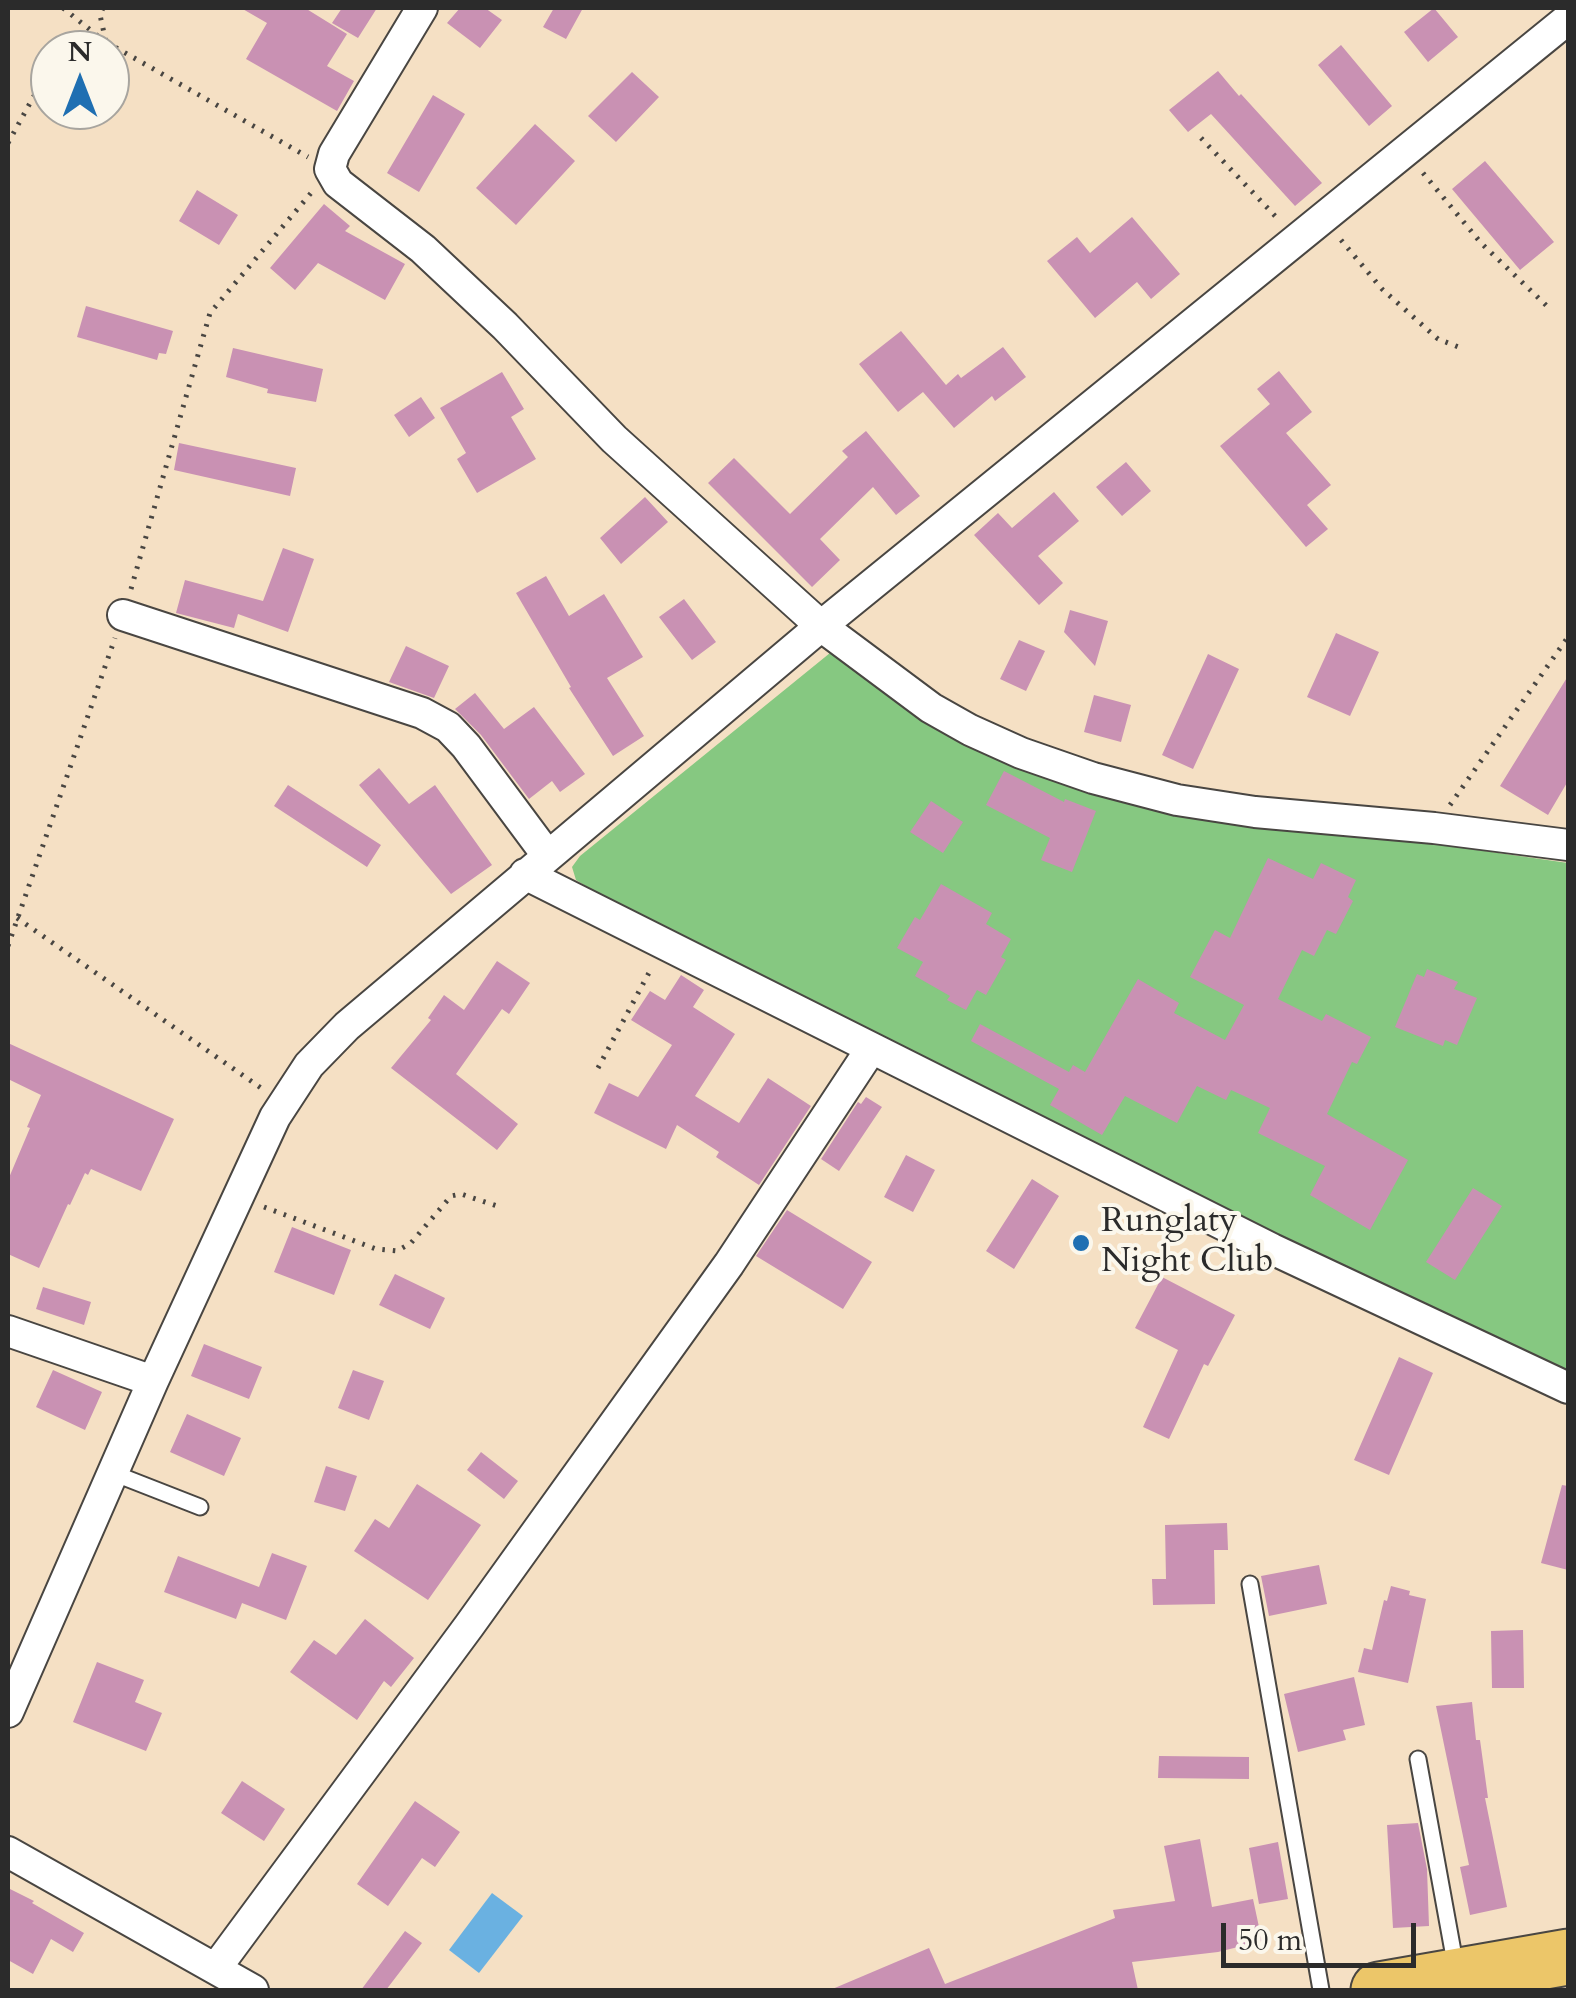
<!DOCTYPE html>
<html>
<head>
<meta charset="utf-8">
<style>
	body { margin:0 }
	#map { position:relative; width:1576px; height:1998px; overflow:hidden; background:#f5e0c4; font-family:Cardo,serif }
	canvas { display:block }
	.frame { position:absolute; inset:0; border:10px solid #2b2b2b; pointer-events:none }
	.north { position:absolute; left:30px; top:30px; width:100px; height:100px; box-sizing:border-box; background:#fbf7ec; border:2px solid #a8a59f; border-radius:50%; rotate:0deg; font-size:28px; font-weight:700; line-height:40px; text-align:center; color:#2b2b2b }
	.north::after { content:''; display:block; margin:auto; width:35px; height:45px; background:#1f6fb2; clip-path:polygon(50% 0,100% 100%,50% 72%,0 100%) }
	.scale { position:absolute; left:1221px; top:1923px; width:195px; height:45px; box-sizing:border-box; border:5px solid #2b2b2b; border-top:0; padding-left:12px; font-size:30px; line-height:35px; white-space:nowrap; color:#2b2b2b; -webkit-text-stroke:8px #fbf7ec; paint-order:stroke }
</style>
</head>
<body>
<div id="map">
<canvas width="1576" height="1998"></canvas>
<div class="frame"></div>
<div class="north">N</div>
<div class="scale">50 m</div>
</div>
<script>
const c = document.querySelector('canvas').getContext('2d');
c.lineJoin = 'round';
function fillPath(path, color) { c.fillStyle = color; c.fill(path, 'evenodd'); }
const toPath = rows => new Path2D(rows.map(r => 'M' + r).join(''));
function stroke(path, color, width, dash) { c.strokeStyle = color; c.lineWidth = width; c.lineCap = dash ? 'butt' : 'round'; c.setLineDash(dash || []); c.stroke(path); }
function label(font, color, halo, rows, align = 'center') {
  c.font = font + ' Cardo,serif'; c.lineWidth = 8; c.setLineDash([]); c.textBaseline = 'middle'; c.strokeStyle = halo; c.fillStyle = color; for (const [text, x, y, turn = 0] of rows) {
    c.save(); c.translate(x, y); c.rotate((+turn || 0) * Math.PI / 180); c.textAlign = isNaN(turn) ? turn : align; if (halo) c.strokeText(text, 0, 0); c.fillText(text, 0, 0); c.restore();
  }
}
const green = toPath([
	[837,652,1117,798,1568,863,1568,1372,1361,1276,673,940,576,880,572,867,580,856,830,653]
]);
const water = toPath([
	[492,1893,523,1916,479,1973,449,1950]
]);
const building = toPath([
	[241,8,305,8,347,34,327,66,354,81,337,111,246,59,267,23],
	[342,8,377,8,358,38,332,23],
	[460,8,485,8,502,20,480,48,447,23],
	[554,8,583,8,566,39,543,27],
	[1434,8,1458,37,1428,62,1404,32],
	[1341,45,1392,106,1369,126,1318,65],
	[1218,71,1239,96,1241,94,1322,183,1295,206,1211,114,1188,132,1169,110],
	[632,72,659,97,616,142,588,116],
	[433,95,465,114,419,192,387,173],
	[535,124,575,161,516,225,476,188],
	[1485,161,1554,242,1520,270,1452,189],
	[197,190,238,215,219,245,179,221],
	[324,204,350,226,345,231,405,264,385,300,318,263,295,290,270,268],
	[1132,217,1180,274,1151,299,1137,282,1095,318,1047,261,1077,237,1090,253],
	[86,306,173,331,166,354,159,353,157,360,77,337],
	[901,331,946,385,958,374,961,378,1003,347,1026,377,995,401,992,396,954,428,923,392,898,412,859,364],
	[233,348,323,369,316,402,267,393,268,389,226,377],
	[1279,371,1312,412,1286,433,1331,485,1307,505,1328,529,1306,547,1220,446,1270,404,1257,389],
	[502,372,524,409,511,417,536,459,477,493,457,459,466,453,440,408],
	[421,397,435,418,409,437,394,415],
	[866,431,920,496,896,515,873,487,820,539,840,560,812,587,708,483,734,458,790,514,848,457,842,451],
	[179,443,296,468,290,496,174,470],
	[1126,462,1151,491,1122,516,1096,487],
	[1054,492,1079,521,1038,556,1063,583,1039,605,974,535,998,513,1012,528],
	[645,497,668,522,621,564,600,538],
	[283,548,314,559,288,632,238,614,234,628,176,613,185,580,263,601],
	[546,576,569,616,604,594,643,657,607,678,644,736,613,756,569,688,571,687,516,593],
	[684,599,716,642,692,660,659,617],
	[1070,610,1108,621,1095,666,1064,632],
	[1336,633,1379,652,1350,716,1307,697],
	[1019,640,1045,651,1026,691,1000,679],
	[406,646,449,666,434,698,389,682],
	[1208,654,1239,669,1193,769,1162,755],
	[1568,676,1568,781,1548,815,1500,786],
	[475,693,504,729,534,707,585,774,560,792,552,781,529,799,481,735,455,709],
	[1094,695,1131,705,1121,742,1084,732],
	[379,768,409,804,435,785,492,865,451,894,359,785],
	[1004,771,1064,802,1065,799,1096,811,1072,872,1041,860,1050,838,986,805],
	[288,785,381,845,367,867,274,806],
	[931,801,963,822,943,853,910,832],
	[1268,858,1313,879,1321,863,1356,880,1348,897,1353,901,1336,934,1327,930,1314,956,1302,950,1278,999,1322,1021,1326,1014,1371,1037,1357,1064,1352,1062,1327,1114,1408,1160,1370,1230,1310,1195,1325,1166,1258,1133,1270,1108,1231,1090,1226,1100,1197,1086,1177,1123,1125,1096,1102,1135,1050,1105,1059,1089,971,1041,980,1024,1069,1072,1073,1065,1085,1072,1138,979,1179,1003,1174,1013,1225,1040,1244,1005,1190,977,1215,930,1230,938],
	[941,884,992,913,986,924,1011,939,1001,957,1006,960,986,995,977,990,966,1010,947,1000,950,996,915,976,923,962,897,948,915,917,920,920],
	[497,961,530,983,509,1014,502,1009,456,1074,518,1124,497,1150,391,1068,431,1020,428,1018,444,995,464,1010],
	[1427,969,1458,982,1454,989,1477,998,1457,1045,1445,1040,1443,1046,1395,1027,1417,974,1424,977],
	[681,975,704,990,693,1007,735,1034,695,1096,739,1123,768,1078,811,1106,759,1185,716,1157,719,1152,677,1125,666,1149,594,1113,609,1083,638,1097,672,1045,631,1020,650,991,665,1000],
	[8,1043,174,1119,141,1191,91,1169,88,1175,85,1173,70,1205,68,1204,39,1268,8,1254,8,1180,30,1128,27,1127,41,1095,8,1079],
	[866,1097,882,1107,839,1171,821,1159,858,1102,861,1104],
	[906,1155,935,1170,913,1212,884,1197],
	[1032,1179,1059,1196,1014,1269,986,1251],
	[1473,1188,1502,1206,1455,1280,1426,1262],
	[787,1210,872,1262,843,1309,756,1256],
	[292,1227,351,1250,334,1295,274,1272],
	[395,1274,445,1298,430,1329,379,1305],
	[1162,1277,1235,1315,1208,1366,1204,1364,1169,1439,1143,1427,1178,1350,1135,1328],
	[43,1287,91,1302,84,1325,36,1309],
	[204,1344,262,1367,249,1399,191,1376],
	[1399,1357,1433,1373,1389,1475,1354,1460],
	[53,1370,102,1392,85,1430,36,1407],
	[353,1370,384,1381,369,1420,338,1408],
	[187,1414,241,1438,224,1476,170,1452],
	[481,1452,518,1481,504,1499,467,1470],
	[326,1466,357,1476,345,1511,314,1502],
	[417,1484,481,1525,428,1600,354,1551,375,1519,389,1528],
	[1562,1485,1568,1486,1568,1570,1541,1563],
	[1227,1523,1228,1550,1214,1550,1215,1604,1153,1605,1152,1579,1166,1579,1165,1525],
	[272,1553,307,1566,286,1620,242,1603,236,1619,164,1592,178,1556,259,1587],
	[1319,1565,1327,1604,1269,1616,1261,1576],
	[1391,1586,1410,1591,1409,1595,1426,1599,1408,1683,1358,1672,1364,1648,1372,1650,1384,1600,1387,1601],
	[365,1619,414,1658,391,1687,384,1681,357,1720,290,1672,314,1640,336,1655],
	[1523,1630,1524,1688,1492,1688,1491,1631],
	[97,1662,144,1680,135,1702,162,1713,146,1751,73,1722],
	[1354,1677,1365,1725,1343,1730,1346,1740,1298,1752,1284,1694],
	[1472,1702,1476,1740,1480,1740,1488,1798,1485,1798,1507,1907,1470,1915,1460,1867,1469,1865,1436,1706],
	[1159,1756,1249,1757,1249,1779,1158,1778],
	[242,1781,285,1809,264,1841,221,1813],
	[415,1801,460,1832,435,1867,422,1858,388,1906,357,1884],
	[1418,1823,1427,1869,1429,1926,1393,1928,1387,1825],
	[1200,1839,1212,1907,1253,1899,1262,1941,1218,1952,1132,1962,1138,1990,830,1990,929,1948,945,1984,1115,1918,1113,1910,1175,1901,1164,1846],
	[1278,1842,1288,1899,1259,1904,1249,1848],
	[8,1888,34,1901,32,1903,84,1933,73,1952,51,1939,33,1974,8,1960],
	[405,1931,422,1943,386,1990,361,1990]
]);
const path = toPath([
	[63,8,104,41],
	[103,8,100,15,106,42],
	[67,50,86,40,106,42,308,157],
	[1201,138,1278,219],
	[8,143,40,85,50,72],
	[1423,173,1481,243,1550,309],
	[1341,240,1382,289,1438,339,1461,348],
	[131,589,210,313,311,193],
	[1450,805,1568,637],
	[17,918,261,1088],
	[8,946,115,638],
	[598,1068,651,969],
	[264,1207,376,1249,397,1251,411,1243,451,1196,461,1194,497,1206]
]);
const lane = toPath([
	[113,1473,200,1507],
	[1250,1584,1321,1990],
	[1418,1759,1456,1968]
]);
const street = toPath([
	[422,8,334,154,330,169,338,183,423,249,505,326,614,439,821,626,931,708,970,730,1021,753,1093,778,1177,800,1255,812,1434,828,1568,845],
	[123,615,422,713,448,727,466,746,547,855],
	[525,874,1272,1249,1568,1388],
	[8,1331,153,1381],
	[8,1712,153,1381,275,1117,309,1065,347,1026,821,626,1568,19],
	[8,1852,253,1990],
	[216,1968,469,1626,729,1264,871,1049]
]);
const highway = toPath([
	[1379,1990,1568,1957]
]);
const markers = [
	[1081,1243,10,"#1f6fb2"]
];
const poiNames = [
	["Runglaty",1101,1223],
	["Night Club",1101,1263]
];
fillPath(green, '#86c881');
fillPath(water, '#6ab1e1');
fillPath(building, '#c991b3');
stroke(lane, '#494642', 19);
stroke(street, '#494642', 34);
stroke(highway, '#494642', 59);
stroke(path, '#494642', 5, [2.5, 8]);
stroke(lane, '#fff', 15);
stroke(street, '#fff', 30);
stroke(highway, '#ecc669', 55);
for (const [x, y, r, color] of markers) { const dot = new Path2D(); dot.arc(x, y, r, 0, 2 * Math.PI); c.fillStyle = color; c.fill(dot); stroke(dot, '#fbf7ec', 4); }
label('35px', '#2b2b2b', '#fbf7ec', poiNames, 'left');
</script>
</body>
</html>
